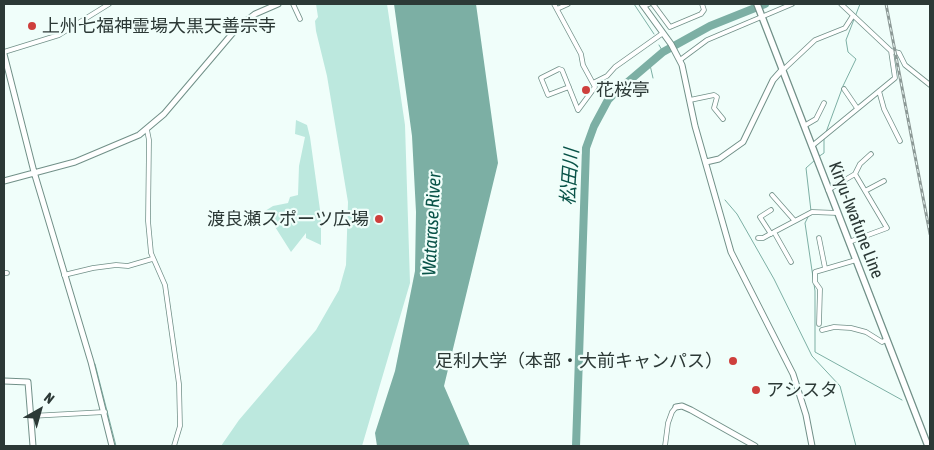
<!DOCTYPE html>
<html>
<head>
<meta charset="utf-8">
<style>
	body { margin:0 }
	#map { position:relative; width:934px; height:450px; overflow:hidden; background:#f0fefa; font-family:"Asap Condensed",sans-serif }
	canvas { display:block }
	.frame { position:absolute; inset:0; border:5px solid #2c3936; pointer-events:none }
	.north { position:absolute; left:15px; top:385px; width:50px; height:50px; -webkit-text-stroke:4px #f0fefa; paint-order:stroke; rotate:38deg; font-size:14px; font-weight:700; line-height:20px; text-align:center; color:#2c3936 }
	.north::after { content:''; display:block; margin:auto; width:18px; height:22px; background:#2c3936; clip-path:polygon(50% 0,100% 100%,50% 72%,0 100%) }
</style>
</head>
<body>
<div id="map">
<canvas width="934" height="450"></canvas>
<div class="frame"></div>
<div class="north">N</div>
</div>
<script>
const c = document.querySelector('canvas').getContext('2d');
c.lineJoin = 'round';
function fillPath(path, color) { c.fillStyle = color; c.fill(path, 'evenodd'); }
const toPath = rows => new Path2D(rows.map(r => 'M' + r).join(''));
function stroke(path, color, width, dash) { c.strokeStyle = color; c.lineWidth = width; c.lineCap = dash ? 'butt' : 'round'; c.setLineDash(dash || []); c.stroke(path); }
function label(font, color, halo, rows, align = 'center') {
  c.font = font + ' "Asap Condensed","Noto Sans JP",sans-serif'; c.lineWidth = 4.5; c.setLineDash([]); c.textBaseline = 'middle'; c.strokeStyle = halo; c.fillStyle = color; for (const [text, x, y, turn = 0] of rows) {
    c.save(); c.translate(x, y); c.rotate((+turn || 0) * Math.PI / 180); c.textAlign = isNaN(turn) ? turn : align; if (halo) c.strokeText(text, 0, 0); c.fillText(text, 0, 0); c.restore();
  }
}
const green = toPath([
	[316,4,387,4,405,125,410,283,362,446,221,446,239,420,316,330,339,290,346,265,348,202,327,76,316,31,315,21,318,17],
	[296,120,307,125,310,137,321,217,321,245,306,238,306,233,291,252,265,211,273,206,288,203,290,197,298,195,299,166,305,137,295,134]
]);
const water = toPath([
	[394,4,476,4,498,163,444,386,470,446,377,446,375,433,395,371,415,271,416,212,412,136]
]);
const stream = toPath([
	[634,4,654,34],
	[659,45,663,52],
	[650,65,653,78],
	[825,135,843,86,856,59,848,52,846,40,860,4],
	[818,157,824,153,824,139],
	[725,200,737,214,774,279,812,356,840,386,856,446],
	[811,211,806,168,815,160],
	[808,217,805,223,815,291,815,352,902,400],
	[95,364,116,446]
]);
const river = toPath([
	[576,446,586,148,594,126,608,100,616,92,663,52,710,26,765,4]
]);
const street = toPath([
	[293,4,300,19],
	[554,4,581,54,583,65,595,87,578,110,562,70,559,69,541,78,548,95,569,87],
	[653,4,670,27,701,14,704,10,702,4],
	[841,4,891,51,899,53,905,65,930,85],
	[644,6,649,4],
	[557,9,568,4],
	[4,52,59,35,109,4],
	[680,60,707,40,792,4],
	[783,70,815,40,845,28,852,17],
	[593,83,607,76,615,67,663,33],
	[844,89,857,108],
	[879,91,884,109,900,141],
	[690,100,714,95,717,97,714,108,723,119],
	[804,126,816,119,824,103],
	[147,130,149,140,148,221,151,253,165,285,179,384,180,426,174,446],
	[812,146,895,78,891,51],
	[855,174,860,164,871,154],
	[828,190,855,174,887,228,849,242],
	[865,191,884,181],
	[772,195,794,220],
	[771,210,760,217,771,234],
	[758,238,763,238,772,233],
	[819,238,825,268],
	[791,262,774,232,812,212,838,213],
	[4,273,7,273],
	[64,275,93,268,116,265,128,266,152,259],
	[819,324,820,289,815,282,815,272,856,260],
	[822,330,834,327,851,328,866,332,882,342,886,340],
	[31,416,105,412],
	[665,446,668,423,672,412,676,407]
]);
const secondary = toPath([
	[642,4,671,44,682,65,695,126,731,252,793,374,806,415,812,446],
	[4,54,34,172,91,362,112,446],
	[706,162,719,159,743,142,773,80,781,71],
	[4,181,75,162,139,135,164,114,237,28,255,14,278,4],
	[4,381,28,382,33,446],
	[676,407,682,406,691,410,755,446]
]);
const primary = toPath([
	[757,4,928,446]
]);
const rail = toPath([
	[886,4,930,234]
]);
const markers = [
	[32,26,5,"#ce3f3c"],
	[586,90,5,"#ce3f3c"],
	[379,219,5,"#ce3f3c"],
	[733,361,5,"#ce3f3c"],
	[756,390,5,"#ce3f3c"]
];
const poiNames = [
	["上州七福神霊場大黒天善宗寺",42,26],
	["花桜亭",596,90],
	["渡良瀬スポーツ広場",369,219,"right"],
	["足利大学（本部・大前キャンパス）",723,361,"right"],
	["アシスタ",766,390]
];
const streetNames = [
	["Kiryu-Iwafune Line",856,220,69]
];
const waterNames = [
	["松田川",570,177,-86],
	["Watarase River",432,224,-87]
];
fillPath(green, '#bce8de');
fillPath(water, '#7cafa4');
stroke(stream, '#7cafa4', 1);
stroke(river, '#7cafa4', 8);
stroke(street, '#719088', 5.5);
stroke(secondary, '#719088', 7);
stroke(primary, '#719088', 8);
stroke(street, '#fff', 4);
stroke(secondary, '#fff', 5);
stroke(primary, '#fff', 5.5);
stroke(rail, '#8c9996', 3);
stroke(rail, '#f0fefa', 1, [4]);
for (const [x, y, r, color] of markers) { const dot = new Path2D(); dot.arc(x, y, r, 0, 2 * Math.PI); c.fillStyle = color; c.fill(dot); stroke(dot, '#f0fefa', 2); }
label('18px', '#2c3936', '#f0fefa', poiNames, 'left');
label('18px', '#2c3936', '#f0fefa', streetNames);
label('italic 19px', '#095348', '#f0fefa', waterNames);
</script>
</body>
</html>
